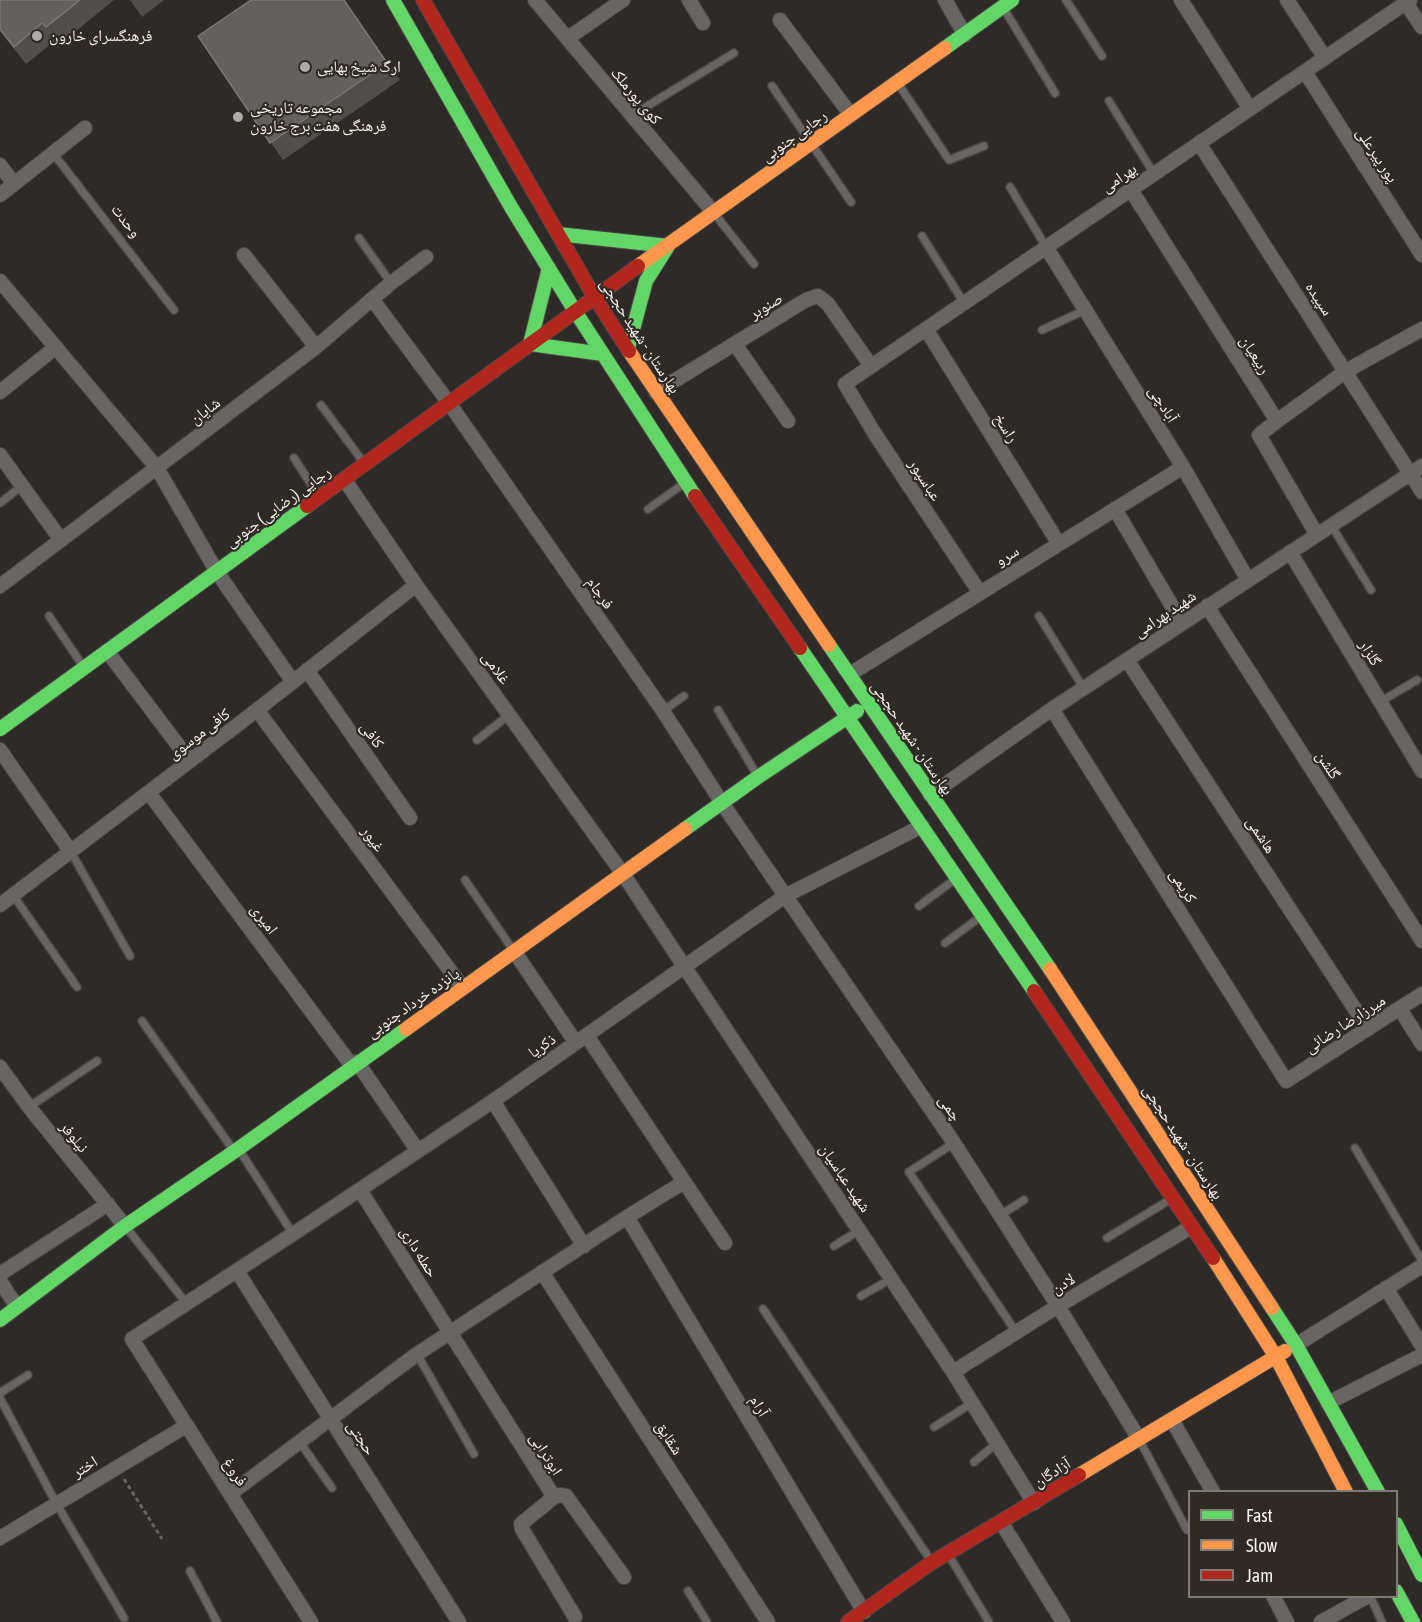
<!DOCTYPE html>
<html>
<head>
<meta charset="utf-8">
<style>
	body { margin:0 }
	#map { position:relative; width:1422px; height:1622px; overflow:hidden; background:#2d2a28; font-family:"Asap Condensed",sans-serif }
	canvas { display:block }
	.legend { position:absolute; left:1188px; top:1490px; width:210px; height:108px; box-sizing:border-box; background:#302a25; border:2px solid #7f7a75; margin:0; padding:8px 10px; list-style:none; font-size:18px; color:#f5f1ee }
	.legend li { display:flex; align-items:center; gap:12px; height:30px }
	.legend b { width:30px; border:2px solid #7f7a75 }
</style>
</head>
<body>
<div id="map">
<canvas width="1422" height="1622"></canvas>
<ul class="legend">
<li><b style="height:8px;background:#63d668"></b>Fast</li>
<li><b style="height:8px;background:#ff974d"></b>Slow</li>
<li><b style="height:8px;background:#b3261e"></b>Jam</li>
</ul>
</div>
<script>
const c = document.querySelector('canvas').getContext('2d');
c.lineJoin = 'round';
const toPath = rows => new Path2D(rows.map(r => 'M' + r).join(''));
function stroke(path, color, width, dash) { c.strokeStyle = color; c.lineWidth = width; c.lineCap = dash ? 'butt' : 'round'; c.setLineDash(dash || []); c.stroke(path); }
function fillPath(path, color) { c.fillStyle = color; c.fill(path, 'evenodd'); }
function label(font, color, halo, rows, align = 'center') {
  c.font = font + ' "Asap Condensed","Noto Naskh Arabic",sans-serif'; c.lineWidth = 4.5; c.setLineDash([]); c.textBaseline = 'middle'; c.strokeStyle = halo; c.fillStyle = color; for (const [text, x, y, turn = 0] of rows) {
    c.save(); c.translate(x, y); c.rotate((+turn || 0) * Math.PI / 180); c.textAlign = isNaN(turn) ? turn : align; if (halo) c.strokeText(text, 0, 0); c.fillText(text, 0, 0); c.restore();
  }
}
const path = toPath([
	[124,1479,162,1539]
]);
const lane = toPath([
	[1066,0,1102,56],
	[1004,9,1055,93],
	[897,82,949,160,984,146],
	[772,86,851,202],
	[1109,101,1154,174],
	[631,116,734,53],
	[53,153,174,310],
	[1010,187,1046,247],
	[714,213,754,264],
	[922,236,964,303],
	[359,238,391,283],
	[1042,330,1085,310],
	[321,405,364,463],
	[294,458,318,495],
	[0,503,22,486],
	[648,509,686,482],
	[1331,525,1371,590],
	[49,616,83,666],
	[1039,616,1084,689],
	[1380,702,1417,680],
	[718,710,757,775],
	[663,711,684,696],
	[477,740,509,715],
	[71,852,130,956],
	[465,880,513,950],
	[13,895,77,987],
	[919,906,958,877],
	[945,943,983,915],
	[142,1021,234,1151],
	[29,1107,97,1061],
	[954,1143,909,1172,1016,1332],
	[1355,1148,1422,1261],
	[240,1151,293,1234],
	[999,1216,1024,1200],
	[125,1226,187,1304],
	[1107,1238,1171,1199],
	[834,1246,860,1230],
	[861,1296,891,1279],
	[763,1309,931,1561],
	[417,1354,474,1454],
	[0,1393,28,1375],
	[0,1398,56,1503,124,1618],
	[934,1427,972,1403],
	[299,1441,332,1488],
	[1140,1441,1187,1530],
	[974,1462,997,1443],
	[948,1554,989,1622],
	[190,1571,217,1622],
	[688,1591,707,1622],
	[1370,1596,1382,1622]
]);
const street = toPath([
	[535,0,714,213],
	[689,0,703,23],
	[945,0,965,35],
	[1181,0,1250,109],
	[1287,0,1325,58],
	[1406,3,1422,27],
	[780,20,851,115],
	[568,38,623,0],
	[1305,72,1422,255],
	[1199,143,1422,492],
	[0,165,14,184],
	[1131,190,1277,421,1259,435,1317,535],
	[0,195,85,128],
	[1046,247,1183,467,1248,580],
	[244,255,316,347],
	[0,281,157,468,217,572,293,682],
	[372,299,449,403,663,711,722,803,954,1143,1058,1306,1139,1439],
	[926,329,1059,544],
	[735,344,788,421],
	[0,392,56,347],
	[656,392,806,300,818,296,828,304,871,366],
	[1277,421,1346,371,1422,329],
	[0,455,61,540],
	[344,479,416,585,623,874,953,1372,1034,1503],
	[1115,509,1182,623],
	[1290,552,1422,771],
	[0,586,316,347,391,283,426,257],
	[980,593,875,434,845,384,1410,0],
	[1207,606,1422,941],
	[107,651,190,761],
	[1127,660,1368,1029],
	[307,670,410,818],
	[850,674,1183,467],
	[1052,709,1286,1081,1422,994],
	[257,710,463,988],
	[0,750,71,852],
	[149,793,352,1066],
	[930,795,1052,709,1422,466],
	[0,905,257,710,416,585],
	[514,951,576,1043],
	[1400,1009,1422,1044],
	[587,1036,725,1243],
	[357,1062,418,1151],
	[0,1067,29,1107,125,1226],
	[493,1101,584,1246],
	[360,1190,554,1497,521,1524,522,1529,575,1617],
	[627,1217,864,1612],
	[237,1271,459,1622],
	[542,1272,768,1622],
	[0,1274,108,1204],
	[0,1281,17,1307],
	[1386,1288,1422,1346],
	[1296,1345,1422,1266],
	[953,1372,1058,1306,1191,1227],
	[1328,1403,1422,1355],
	[1172,1420,1213,1492],
	[230,1494,417,1354,627,1217,684,1182],
	[554,1497,560,1495,566,1496,624,1577],
	[1001,1522,1063,1622],
	[0,1538,186,1426],
	[1273,1596,1287,1622],
	[311,1622,132,1339,293,1234,493,1101,785,896,922,826],
	[1321,1622,1368,1596]
]);
const fast = toPath([
	[393,0,511,207,575,311,695,496],
	[945,48,1012,0],
	[558,234,668,246,646,281,628,348],
	[549,268,530,344,603,354],
	[829,645,1050,969],
	[800,648,1034,991],
	[0,729,307,506],
	[685,829,758,777,857,711],
	[1272,1308,1296,1345,1378,1492],
	[0,1320,125,1226,238,1149,406,1029],
	[1396,1524,1422,1575],
	[1396,1591,1413,1622]
]);
const slow = toPath([
	[638,266,945,48],
	[629,351,829,645],
	[1050,969,1272,1308],
	[406,1029,685,829],
	[1213,1258,1276,1357,1346,1492],
	[1079,1475,1285,1351]
]);
const jam = toPath([
	[423,0,595,298,629,351],
	[695,496,800,648],
	[307,506,638,266],
	[1034,991,1213,1258],
	[848,1622,931,1563,1079,1475]
]);
const wall = toPath([
	[0,0,114,0,59,45,55,41,26,64,0,31],
	[130,0,164,0,142,17],
	[344,0,400,80,283,160,198,36]
]);
const building = toPath([
	[0,0,80,0,46,27,42,23,14,47,0,29,0,0],
	[251,0,344,0,387,63,270,143,198,36,251,0]
]);
const markers = [
	[37,36,6,"#afaba9"],
	[305,67,6,"#afaba9"],
	[238,117,6,"#afaba9"]
];
const poiNames = [
	["فرهنگسرای خارون",49,36],
	["ارگ شیخ بهایی",317,67],
	["مجموعه تاریخی",250,108],
	["فرهنگی هفت برج خارون",250,126]
];
const streetNames = [
	["کوی پورملک",636,96,50],
	["رجایی جنوبی",794,136,-36],
	["پور پیرعلی",1377,155,57],
	["بهرامی",1119,178,-34],
	["وحدت",126,221,52],
	["سپیده",1319,299,57],
	["صنوبر",766,306,-31],
	["بهارستان - شهید حججی",640,336,57],
	["ربیعیان",1255,355,58],
	["آبادچی",1163,404,58],
	["شایان",205,411,-37],
	["راسخ",1006,428,58],
	["عباسپور",925,480,57],
	["رجایی (رضایی) جنوبی",278,507,-36],
	["سرو",1007,556,-32],
	["فرجام",600,593,55],
	["شهید بهرامی",1165,614,-34],
	["گلزار",1370,653,59],
	["غلامی",496,668,54],
	["کافی موسوی",199,734,-37],
	["کافی",372,735,55],
	["بهارستان - شهید حججی",912,738,56],
	["گلشن",1328,765,57],
	["هاشمی",1261,835,57],
	["غیور",373,839,54],
	["کریمی",1183,886,58],
	["امیری",264,919,53],
	["پانزده خرداد جنوبی",413,1003,-35],
	["میرزارضا رضائی",1345,1024,-33],
	["ذکریا",542,1046,-35],
	["چمی",950,1108,56],
	["نیلوفر",74,1137,51],
	["بهارستان - شهید حججی",1183,1142,57],
	["شهید عباسیان",845,1178,56],
	["حمله داری",419,1252,58],
	["لادن",1063,1284,-31],
	["آرام",759,1406,59],
	["حجتی",361,1438,57],
	["شقایق",669,1438,57],
	["ابوترابی",546,1454,58],
	["اختر",85,1467,-31],
	["فروغ",235,1472,57],
	["آزادگان",1052,1473,-32]
];
stroke(lane, '#4b4745', 10);
stroke(street, '#4b4745', 16);
stroke(fast, '#4b4745', 16);
stroke(slow, '#4b4745', 16);
stroke(jam, '#4b4745', 16);
stroke(path, '#666462', 3, [4.5, 3]);
stroke(lane, '#686664', 7);
stroke(street, '#686664', 14);
stroke(fast, '#63d668', 14);
stroke(slow, '#ff974d', 14);
stroke(jam, '#b3261e', 14);
fillPath(wall, '#514e4c');
fillPath(building, '#63605e');
stroke(building, '#7a7674', 1.5);
for (const [x, y, r, color] of markers) { const dot = new Path2D(); dot.arc(x, y, r, 0, 2 * Math.PI); c.fillStyle = color; c.fill(dot); stroke(dot, '#302a25', 2); }
label('16px', '#f5f1ee', '#302a25', poiNames, 'left');
label('16px', '#f5f1ee', '#302a25', streetNames);
</script>
</body>
</html>
